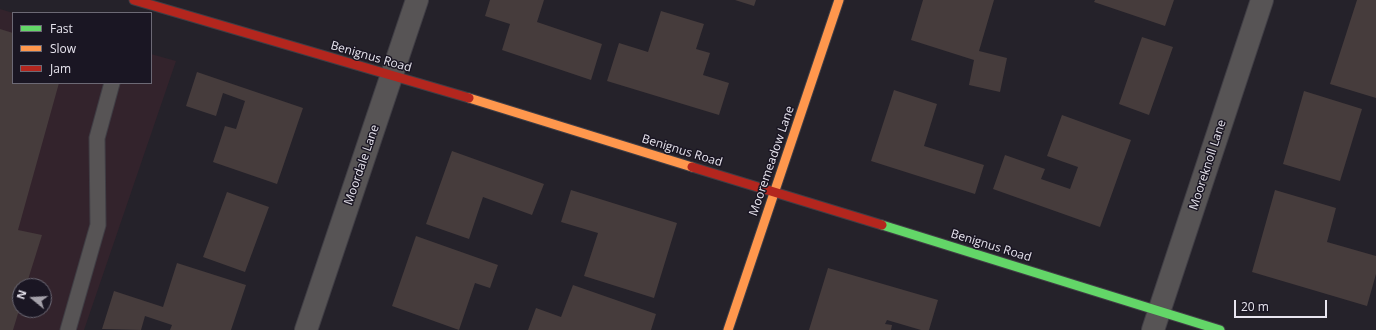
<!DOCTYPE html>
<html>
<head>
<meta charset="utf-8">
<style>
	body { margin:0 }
	#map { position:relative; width:1376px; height:330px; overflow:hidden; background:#25222a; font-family:"Open Sans",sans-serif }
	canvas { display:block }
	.legend { position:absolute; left:12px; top:12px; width:140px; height:72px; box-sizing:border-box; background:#1a1623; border:1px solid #6c6975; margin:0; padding:5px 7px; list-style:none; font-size:12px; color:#e8e5ef }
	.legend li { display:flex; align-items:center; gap:8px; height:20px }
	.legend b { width:20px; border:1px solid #6c6975 }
	.north { position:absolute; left:12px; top:278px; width:40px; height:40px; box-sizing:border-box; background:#1a1623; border:1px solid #6c6975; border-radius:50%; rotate:288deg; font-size:11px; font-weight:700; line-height:16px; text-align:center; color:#e8e5ef }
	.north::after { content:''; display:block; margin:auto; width:14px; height:18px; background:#a4a1aa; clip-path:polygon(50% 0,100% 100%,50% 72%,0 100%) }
	.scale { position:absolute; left:1234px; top:300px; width:93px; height:18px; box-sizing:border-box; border:2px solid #e8e5ef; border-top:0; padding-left:5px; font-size:12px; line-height:14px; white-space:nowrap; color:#e8e5ef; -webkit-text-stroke:3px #1a1623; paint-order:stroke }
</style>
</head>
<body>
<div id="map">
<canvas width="1376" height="330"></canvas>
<ul class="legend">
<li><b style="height:5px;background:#63d668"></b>Fast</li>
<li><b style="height:5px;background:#ff974d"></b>Slow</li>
<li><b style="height:5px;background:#b3261e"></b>Jam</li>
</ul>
<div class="north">N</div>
<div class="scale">20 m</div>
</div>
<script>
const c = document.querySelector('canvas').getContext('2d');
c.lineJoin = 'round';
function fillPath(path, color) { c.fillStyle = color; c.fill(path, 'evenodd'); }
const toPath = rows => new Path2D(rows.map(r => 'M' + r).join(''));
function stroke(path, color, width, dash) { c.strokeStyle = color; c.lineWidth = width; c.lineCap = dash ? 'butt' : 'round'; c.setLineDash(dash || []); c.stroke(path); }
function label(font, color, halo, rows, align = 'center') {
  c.font = font + ' "Open Sans",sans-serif'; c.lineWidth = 3; c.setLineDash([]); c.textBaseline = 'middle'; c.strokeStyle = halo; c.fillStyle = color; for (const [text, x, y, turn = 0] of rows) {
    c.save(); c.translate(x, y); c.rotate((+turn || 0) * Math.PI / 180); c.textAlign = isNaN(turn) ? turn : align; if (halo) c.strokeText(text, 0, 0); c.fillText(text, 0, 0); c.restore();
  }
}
const commercial = toPath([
	[0,9,13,13,13,83,151,83,151,54,176,61,84,330,0,330],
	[20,286,44,286,44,310,20,310]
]);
const building = toPath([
	[490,0,544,0,537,22,602,44,591,80,502,50,510,24,485,16],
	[735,0,756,0,754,6],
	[923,0,994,0,979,51,1007,58,1000,92,969,85,974,60,911,40],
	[1095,0,1174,0,1165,26,1094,2],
	[1357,0,1376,0,1376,98,1330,84],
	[661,11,704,24,696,49,710,53,703,75,729,83,719,115,607,81,619,43,648,52],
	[0,29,13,33,13,83,59,83,18,230,42,235,26,286,20,286,20,307,13,330,0,330],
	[1142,37,1173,47,1149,115,1119,104],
	[197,72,303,108,277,184,213,162,225,126,236,129,245,101,223,93,216,116,186,106],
	[894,90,937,104,924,146,984,165,975,194,871,161],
	[1304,91,1362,109,1340,181,1283,164],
	[1062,115,1131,140,1100,227,993,189,1005,155,1045,169,1041,179,1070,189,1078,167,1047,156],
	[452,151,544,184,532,215,483,197,469,239,426,224],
	[571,190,677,223,654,298,584,276,598,233,561,222],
	[1275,190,1336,208,1327,242,1376,256,1376,274,1367,306,1252,272],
	[227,192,269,207,245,272,203,257],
	[416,236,498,265,490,288,475,283,459,330,392,306],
	[177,263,246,285,231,330,170,330,172,325,145,316,141,330,102,329,114,291,163,307],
	[828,268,938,300,929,330,921,330,887,320,885,324,892,325,891,330,809,330],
	[573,285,656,314,651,330,528,330,536,308,561,317]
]);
const lane = toPath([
	[68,330,98,225,97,138,112,83]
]);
const street = toPath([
	[306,330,417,0],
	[1153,330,1262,0]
]);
const fast = toPath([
	[882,225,1220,330]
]);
const slow = toPath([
	[469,98,692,167],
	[728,330,839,0]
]);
const jam = toPath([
	[134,0,469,98],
	[692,167,882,225]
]);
const streetNames = [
	["Benignus Road",371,57,16],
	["Benignus Road",682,151,17],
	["Mooremeadow Lane",772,161,-71],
	["Moordale Lane",362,165,-71],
	["Mooreknoll Lane",1208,165,-72],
	["Benignus Road",991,246,17]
];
fillPath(commercial, '#33232c');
fillPath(building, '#463c3c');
stroke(lane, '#403e45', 17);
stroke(street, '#403e45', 24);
stroke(fast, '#403e45', 11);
stroke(slow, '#403e45', 11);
stroke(jam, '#403e45', 11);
stroke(lane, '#575455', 15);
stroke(street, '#575455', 22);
stroke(fast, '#63d668', 9);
stroke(slow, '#ff974d', 9);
stroke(jam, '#b3261e', 9);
label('12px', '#e8e5ef', '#1a1623', streetNames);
</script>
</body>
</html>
